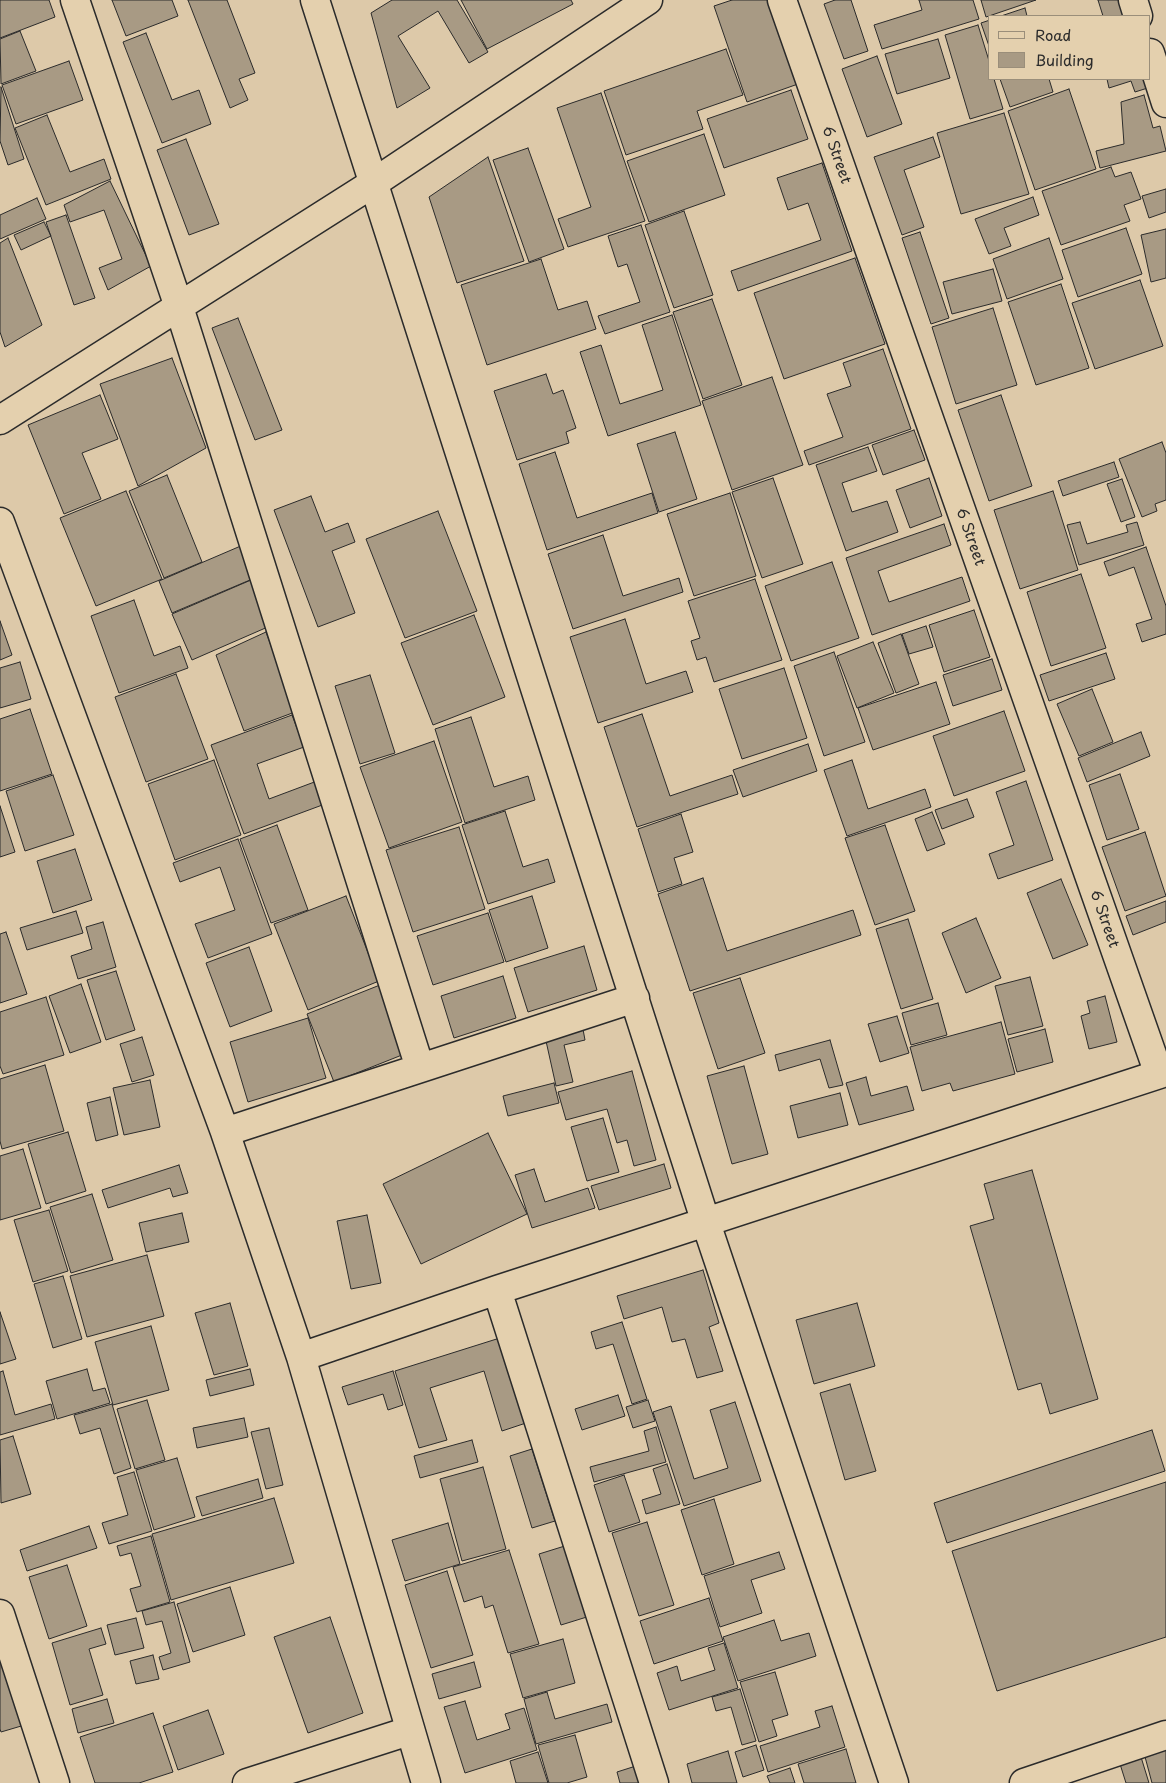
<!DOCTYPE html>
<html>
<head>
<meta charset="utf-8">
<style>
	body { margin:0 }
	#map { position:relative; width:1166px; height:1783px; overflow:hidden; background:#ddc9a9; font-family:"Playpen Sans",sans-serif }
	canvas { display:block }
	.legend { position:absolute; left:988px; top:15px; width:162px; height:65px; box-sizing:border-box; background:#e4d0ae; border:1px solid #9a8e7a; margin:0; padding:6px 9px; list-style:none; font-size:15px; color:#2b2b2b }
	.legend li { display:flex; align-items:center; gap:10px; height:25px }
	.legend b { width:25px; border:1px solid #9a8e7a }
</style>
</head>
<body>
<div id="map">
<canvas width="1166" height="1783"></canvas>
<ul class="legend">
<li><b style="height:6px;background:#e4d0ae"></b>Road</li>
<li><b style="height:14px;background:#a89a84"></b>Building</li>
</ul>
</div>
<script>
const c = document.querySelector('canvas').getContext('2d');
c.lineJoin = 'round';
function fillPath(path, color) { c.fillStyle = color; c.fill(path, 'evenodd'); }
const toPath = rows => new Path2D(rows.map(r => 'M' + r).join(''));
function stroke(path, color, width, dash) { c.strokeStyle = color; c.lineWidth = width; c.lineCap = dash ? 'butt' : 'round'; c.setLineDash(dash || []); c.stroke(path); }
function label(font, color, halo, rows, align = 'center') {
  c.font = font + ' "Playpen Sans",sans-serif'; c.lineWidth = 4.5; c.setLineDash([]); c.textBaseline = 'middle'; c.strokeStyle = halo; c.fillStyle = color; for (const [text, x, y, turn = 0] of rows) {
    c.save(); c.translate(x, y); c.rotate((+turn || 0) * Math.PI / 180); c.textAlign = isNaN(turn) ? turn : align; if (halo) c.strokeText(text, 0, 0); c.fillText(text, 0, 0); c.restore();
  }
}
const building = toPath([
	[0,0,49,0,55,17,0,38,0,0],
	[112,0,172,0,178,16,126,36,112,0],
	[188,0,227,0,255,73,239,79,248,100,230,108,188,0],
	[392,0,457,0,488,52,469,63,438,11,398,36,430,88,397,108,371,13,392,0],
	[461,0,571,0,573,4,487,49,461,0],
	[732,0,769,0,798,84,747,102,714,6,732,0],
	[835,0,851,0,868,51,844,59,824,4,835,0],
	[919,0,973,0,979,19,882,49,874,25,922,10,919,0],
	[981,0,1036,0,986,17,981,0],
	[1098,0,1120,0,1125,16,1103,16,1098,0],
	[1025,8,1027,16,1001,16,1025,8],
	[990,20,990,49,981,23,990,20],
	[978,25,990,64,990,79,994,79,1003,109,970,119,945,35,978,25],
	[20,31,36,71,1,84,0,39,20,31],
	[146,33,172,100,199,90,211,124,162,143,123,42,146,33],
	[938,39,950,78,897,94,885,54,938,39],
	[726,49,743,95,697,111,703,129,626,155,604,91,726,49],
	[877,56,902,124,867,137,842,69,877,56],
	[69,61,83,100,16,124,2,85,69,61],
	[1000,79,1049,79,1053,92,1010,107,1000,79],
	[1107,79,1150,79,1154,86,1135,92,1131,81,1109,88,1107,79],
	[1,87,24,159,8,165,0,141,1,87],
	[1069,89,1096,169,1035,190,1008,111,1069,89],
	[791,90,808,139,724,168,707,119,791,90],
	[601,93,645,221,568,247,558,219,591,207,557,108,601,93],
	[1144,95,1153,128,1160,126,1166,151,1100,168,1096,151,1124,144,1121,102,1144,95],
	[1004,113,1029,194,961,214,937,133,1004,113],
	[47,115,70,172,104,159,111,179,46,205,15,128,47,115],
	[704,134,725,195,649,222,627,161,704,134],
	[933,137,940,157,904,170,924,227,902,235,874,157,933,137],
	[186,139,219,224,189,235,157,150,186,139],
	[528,148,564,249,529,262,493,160,528,148],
	[488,157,524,261,457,283,429,197,488,157],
	[822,163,852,251,738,291,731,271,821,240,808,203,788,210,777,178,822,163],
	[1111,167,1115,177,1131,172,1141,199,1124,205,1130,221,1061,245,1042,191,1111,167],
	[110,181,151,266,108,290,99,268,122,259,104,210,70,222,64,205,110,181],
	[1166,189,1166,212,1149,218,1142,196,1166,189],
	[1033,197,1039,215,1004,228,1011,246,989,254,975,219,1033,197],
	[37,198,46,219,0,239,0,215,37,198],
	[684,211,713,295,674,308,645,225,684,211],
	[66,215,95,298,74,305,46,222,66,215],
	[44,222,51,236,21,250,14,235,44,222],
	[641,225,670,312,605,334,598,316,640,302,627,264,618,267,608,236,641,225],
	[1126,228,1142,274,1078,297,1062,250,1126,228],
	[1166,229,1166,278,1151,282,1141,235,1166,229],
	[920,232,949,318,931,324,902,238,920,232],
	[8,238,42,325,5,347,0,332,0,243,8,238],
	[1049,238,1063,279,1007,299,993,259,1049,238],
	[855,258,885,344,784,379,754,293,855,258],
	[541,259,558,310,587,301,596,329,487,365,461,285,541,259],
	[993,269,1002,301,952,314,943,282,993,269],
	[1140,280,1163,346,1095,369,1072,303,1140,280],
	[1061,284,1089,368,1036,385,1008,302,1061,284],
	[712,299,742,385,703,399,673,312,712,299],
	[993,308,1017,385,956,404,932,327,993,308],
	[672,315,701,405,608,436,580,352,601,345,620,404,663,390,642,325,672,315],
	[238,318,282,430,255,440,212,328,238,318],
	[883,349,911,429,809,465,804,451,843,437,827,394,851,386,843,363,883,349],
	[172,358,206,448,138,486,100,384,172,358],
	[546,374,553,394,563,390,576,428,566,432,569,443,517,460,494,391,546,374],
	[772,377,803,465,732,490,702,401,772,377],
	[100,395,118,439,82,453,101,499,64,514,28,425,100,395],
	[1001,395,1032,486,989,501,958,410,1001,395],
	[914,430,925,460,883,475,872,445,914,430],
	[675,432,697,499,659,512,637,444,675,432],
	[1162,442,1166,453,1166,500,1155,504,1157,511,1142,517,1119,459,1162,442],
	[868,447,877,471,842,483,852,512,887,501,898,532,846,551,816,465,868,447],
	[555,452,577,518,652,493,658,513,547,550,519,464,555,452],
	[1114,462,1119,477,1063,496,1058,481,1114,462],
	[167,475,202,562,164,578,129,491,167,475],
	[773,478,803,564,762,578,732,492,773,478],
	[929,478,942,516,910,528,896,490,929,478],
	[1122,479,1135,517,1121,522,1107,484,1122,479],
	[126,491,162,579,96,606,60,518,126,491],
	[1053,491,1078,570,1020,589,994,510,1053,491],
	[730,493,756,576,694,596,667,514,730,493],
	[311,496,325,532,348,523,355,542,332,551,355,613,318,627,274,510,311,496],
	[438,511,477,611,405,638,366,539,438,511],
	[1080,522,1087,544,1128,532,1126,525,1137,522,1144,545,1079,565,1067,525,1080,522],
	[944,524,951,545,878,571,889,602,962,577,970,601,872,635,846,558,944,524],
	[603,535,623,596,679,578,683,592,573,629,548,554,603,535],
	[243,545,257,577,172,613,159,581,243,545],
	[1146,547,1166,606,1166,634,1142,642,1136,624,1152,619,1134,567,1109,576,1104,562,1146,547],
	[832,562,859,638,791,661,765,586,832,562],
	[1081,574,1106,648,1051,666,1027,592,1081,574],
	[755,579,782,660,714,682,706,657,697,660,691,641,700,638,688,601,755,579],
	[251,580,270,626,192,660,172,614,251,580],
	[134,600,154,656,180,646,188,668,119,693,91,616,134,600],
	[974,610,990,657,944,672,929,625,974,610],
	[474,615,505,697,433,725,401,643,474,615],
	[625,619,646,684,686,671,693,692,598,723,570,637,625,619],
	[0,621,12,655,0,660,0,621],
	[926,626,933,647,909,654,902,634,926,626],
	[266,632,295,712,244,731,216,655,266,632],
	[901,634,919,684,896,693,878,643,901,634],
	[873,642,894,693,857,708,837,656,873,642],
	[834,652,865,742,824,756,794,666,834,652],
	[1106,653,1115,679,1049,701,1040,675,1106,653],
	[992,659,1002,690,953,706,943,675,992,659],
	[20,662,31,699,0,708,0,668,20,662],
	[784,668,807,738,742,759,719,689,784,668],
	[176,674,208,759,146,782,115,697,176,674],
	[370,675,395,753,360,764,335,686,370,675],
	[936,682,950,724,873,750,858,708,936,682],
	[1092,689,1113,742,1079,756,1057,704,1092,689],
	[30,709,52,774,0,791,0,719,30,709],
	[1004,711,1025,771,954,796,933,736,1004,711],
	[642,714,670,796,732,775,738,794,637,827,604,727,642,714],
	[292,715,304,747,257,764,269,799,317,781,325,804,244,834,211,745,292,715],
	[471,717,494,787,528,776,535,800,465,823,435,729,471,717],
	[1141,732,1150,756,1087,782,1078,758,1141,732],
	[434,741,462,822,389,848,360,767,434,741],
	[808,744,817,771,743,797,733,770,808,744],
	[214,760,241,835,175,860,148,784,214,760],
	[852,760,868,809,925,789,931,807,847,836,824,770,852,760],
	[1120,774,1139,829,1107,840,1089,785,1120,774],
	[53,775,74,835,25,851,6,791,53,775],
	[1026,781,1053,860,998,879,989,854,1014,845,996,792,1026,781],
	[967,799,974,817,942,829,935,810,967,799],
	[0,806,15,852,0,857,0,806],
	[505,811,523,867,548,859,555,882,488,904,462,825,505,811],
	[932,812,945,844,927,851,915,819,932,812],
	[681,814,693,852,674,858,682,884,658,892,638,829,681,814],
	[277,825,308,910,271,923,240,839,277,825],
	[885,825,915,911,875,925,845,838,885,825],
	[459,827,485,909,413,932,386,850,459,827],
	[1145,832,1166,896,1125,911,1102,847,1145,832],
	[238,839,272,934,208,958,195,924,235,910,220,867,180,882,173,863,238,839],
	[75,849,92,900,53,913,37,861,75,849],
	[703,878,727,951,853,910,861,935,690,991,658,894,703,878],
	[1061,879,1088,945,1053,959,1027,893,1061,879],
	[346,896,379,981,308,1010,274,924,346,896],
	[532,896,548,948,506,962,489,910,532,896],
	[1166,901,1166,922,1133,935,1126,916,1166,901],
	[76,911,83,933,27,950,20,928,76,911],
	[488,913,504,962,433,985,417,936,488,913],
	[976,918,1001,978,966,993,942,933,976,918],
	[908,919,933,999,901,1009,876,929,908,919],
	[103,922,116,967,78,979,71,956,92,949,86,927,103,922],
	[6,932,27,994,0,1003,0,934,6,932],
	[584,946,597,990,528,1012,514,968,584,946],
	[249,947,272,1011,230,1027,206,963,249,947],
	[116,971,135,1030,106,1040,87,980,116,971],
	[503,976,516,1018,454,1038,441,996,503,976],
	[1030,977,1043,1026,1008,1035,995,986,1030,977],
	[740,978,765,1053,718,1069,693,993,740,978],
	[81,984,101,1042,70,1053,49,996,81,984],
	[380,985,407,1053,334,1082,307,1014,380,985],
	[1105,996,1117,1042,1089,1049,1081,1016,1090,1013,1087,1001,1105,996],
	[46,997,64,1055,3,1074,0,1066,0,1012,46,997],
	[938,1003,947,1035,911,1045,902,1013,938,1003],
	[897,1016,909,1053,880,1062,868,1024,897,1016],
	[308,1018,326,1078,248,1102,230,1042,308,1018],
	[1001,1022,1015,1074,953,1091,950,1083,922,1091,910,1047,1001,1022],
	[582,1024,585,1040,564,1045,573,1082,556,1086,544,1032,582,1024],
	[1045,1029,1053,1062,1017,1072,1008,1039,1045,1029],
	[142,1037,154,1075,132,1082,120,1044,142,1037],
	[830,1040,843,1085,829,1088,820,1059,779,1071,775,1055,830,1040],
	[45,1065,64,1131,2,1149,0,1141,0,1079,45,1065],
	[744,1066,768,1154,732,1164,707,1076,744,1066],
	[632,1071,656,1160,634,1166,627,1140,617,1143,607,1109,566,1120,558,1092,632,1071],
	[866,1077,871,1096,907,1086,914,1110,859,1125,846,1083,866,1077],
	[150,1080,160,1127,124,1135,113,1088,150,1080],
	[554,1083,559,1103,508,1116,503,1096,554,1083],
	[840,1093,848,1125,798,1138,790,1106,840,1093],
	[110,1097,118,1135,96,1141,87,1103,110,1097],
	[603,1118,619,1172,587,1181,571,1127,603,1118],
	[68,1132,86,1191,46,1204,28,1144,68,1132],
	[488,1133,527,1214,421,1264,383,1184,488,1133],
	[23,1149,41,1208,0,1220,0,1156,23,1149],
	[664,1164,671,1188,599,1210,591,1186,664,1164],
	[179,1165,188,1193,173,1197,170,1188,108,1208,102,1190,179,1165],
	[534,1169,545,1202,588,1188,595,1208,532,1228,515,1175,534,1169],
	[1032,1170,1098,1399,1050,1414,1041,1383,1018,1390,970,1226,994,1219,984,1184,1032,1170],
	[92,1194,113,1260,71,1273,50,1207,92,1194],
	[49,1210,68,1271,33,1282,14,1220,49,1210],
	[182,1213,189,1242,146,1252,139,1223,182,1213],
	[367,1215,381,1283,351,1289,337,1221,367,1215],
	[147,1255,164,1316,87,1337,70,1276,147,1255],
	[703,1270,719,1323,709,1327,723,1371,697,1378,685,1339,672,1342,662,1307,624,1319,617,1296,703,1270],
	[63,1276,82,1339,53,1348,34,1284,63,1276],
	[230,1303,248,1366,214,1375,195,1313,230,1303],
	[857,1303,875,1366,814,1384,796,1320,857,1303],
	[0,1312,16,1359,0,1364,0,1312],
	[622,1322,647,1399,632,1404,613,1344,596,1349,591,1332,622,1322],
	[151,1326,169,1390,113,1405,95,1342,151,1326],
	[503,1337,529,1422,502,1431,484,1371,430,1388,447,1440,419,1448,395,1371,503,1337],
	[87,1369,93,1391,105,1388,110,1403,57,1419,46,1381,87,1369],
	[250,1369,254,1385,210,1396,206,1380,250,1369],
	[3,1371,15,1415,51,1404,55,1419,0,1435,0,1372,3,1371],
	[393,1371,403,1405,388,1410,383,1394,348,1405,342,1387,393,1371],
	[850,1384,876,1471,845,1480,820,1393,850,1384],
	[618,1395,625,1416,582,1430,575,1409,618,1395],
	[147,1400,165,1460,135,1469,117,1409,147,1400],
	[648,1400,655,1421,633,1428,626,1407,648,1400],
	[735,1402,761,1481,684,1506,653,1412,671,1406,694,1479,728,1468,710,1410,735,1402],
	[112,1404,131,1468,114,1474,100,1428,80,1434,74,1415,112,1404],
	[244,1418,248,1437,197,1448,193,1428,244,1418],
	[656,1427,666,1462,594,1482,590,1467,649,1451,644,1431,656,1427],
	[269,1428,283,1485,266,1489,251,1432,269,1428],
	[1152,1430,1165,1471,947,1543,934,1503,1152,1430],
	[13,1436,31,1494,1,1503,0,1440,13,1436],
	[472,1440,478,1462,420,1478,414,1456,472,1440],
	[532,1449,555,1521,532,1528,510,1456,532,1449],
	[177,1458,195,1517,154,1530,136,1470,177,1458],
	[667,1464,680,1504,646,1514,642,1500,661,1494,653,1469,667,1464],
	[483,1467,506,1549,462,1561,440,1479,483,1467],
	[134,1472,152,1531,109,1544,102,1523,128,1515,117,1477,134,1472],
	[624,1475,640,1522,609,1532,594,1485,624,1475],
	[258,1479,263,1498,202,1516,196,1497,258,1479],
	[1166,1482,1166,1637,997,1691,952,1551,1166,1482],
	[274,1498,294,1563,171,1600,152,1534,274,1498],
	[714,1499,734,1564,702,1575,681,1510,714,1499],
	[647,1522,674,1605,639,1616,612,1533,647,1522],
	[448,1523,460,1564,405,1581,392,1540,448,1523],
	[89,1526,97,1548,27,1571,20,1550,89,1526],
	[151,1536,170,1602,137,1612,130,1589,141,1586,131,1553,120,1556,117,1546,151,1536],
	[568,1545,590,1616,561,1625,539,1554,568,1545],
	[509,1550,539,1644,508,1653,493,1605,485,1608,482,1596,464,1602,453,1567,509,1550],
	[779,1552,785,1569,751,1580,762,1613,720,1627,704,1576,779,1552],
	[67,1565,87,1626,49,1639,29,1577,67,1565],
	[447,1571,473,1655,431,1668,405,1585,447,1571],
	[230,1587,245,1635,193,1652,177,1604,230,1587],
	[709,1598,723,1641,654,1664,640,1621,709,1598],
	[174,1602,190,1662,163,1670,159,1657,171,1653,162,1621,146,1625,142,1611,174,1602],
	[330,1617,363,1713,308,1733,274,1637,330,1617],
	[136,1618,144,1648,115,1655,107,1625,136,1618],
	[774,1620,781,1641,809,1633,816,1656,738,1681,723,1637,774,1620],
	[101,1628,106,1644,89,1649,103,1695,70,1705,52,1643,101,1628],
	[563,1639,575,1683,523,1698,510,1654,563,1639],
	[724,1643,738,1688,669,1710,657,1673,677,1666,681,1681,715,1670,708,1648,724,1643],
	[0,1654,28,1724,1,1732,0,1729,0,1654],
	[153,1655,159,1679,136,1684,130,1661,153,1655],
	[474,1662,481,1687,439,1699,432,1674,474,1662],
	[775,1672,788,1715,772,1720,777,1736,759,1742,740,1682,775,1672],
	[740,1689,756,1741,742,1745,731,1707,716,1711,712,1697,740,1689],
	[547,1692,555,1719,607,1704,612,1722,536,1744,524,1699,547,1692],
	[107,1699,114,1723,78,1733,72,1709,107,1699],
	[465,1701,477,1740,510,1729,505,1714,524,1708,537,1750,465,1773,444,1707,465,1701],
	[832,1706,845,1747,768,1772,760,1746,820,1727,815,1711,832,1706],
	[208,1710,224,1754,178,1770,163,1726,208,1710],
	[153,1713,173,1772,139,1783,95,1783,80,1737,153,1713],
	[575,1735,587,1777,567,1783,549,1783,538,1745,575,1735],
	[756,1745,764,1770,743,1777,735,1752,756,1745],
	[1166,1747,1166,1783,1152,1783,1144,1753,1166,1747],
	[846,1749,856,1783,804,1783,798,1764,846,1749],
	[728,1751,737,1783,692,1783,687,1764,728,1751],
	[538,1752,548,1783,516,1783,510,1761,538,1752],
	[1141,1757,1149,1783,1126,1783,1120,1764,1141,1757],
	[639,1765,644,1783,620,1783,617,1772,639,1765],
	[790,1768,795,1783,770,1783,767,1776,790,1768]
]);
const minor = toPath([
	[75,0,179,307,420,1068],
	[315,0,706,1223,894,1783],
	[782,0,1159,1074],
	[1133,0,1138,16],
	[1150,53,1166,103],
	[0,420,375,182,648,0],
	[0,522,225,1132,301,1357,426,1783],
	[225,1132,635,998],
	[497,1290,654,1783],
	[301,1357,497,1290,1166,1072],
	[0,1614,55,1783],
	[247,1783,409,1731],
	[1024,1783,1166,1735]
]);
const streetNames = [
	["6 Street",836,155,71],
	["6 Street",970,537,71],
	["6 Street",1104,919,71]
];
fillPath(building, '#a89a84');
stroke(building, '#2b2b2b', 1);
stroke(minor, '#2b2b2b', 31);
stroke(minor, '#e4d0ae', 28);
label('15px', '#2b2b2b', '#e4d0ae', streetNames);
</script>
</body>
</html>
